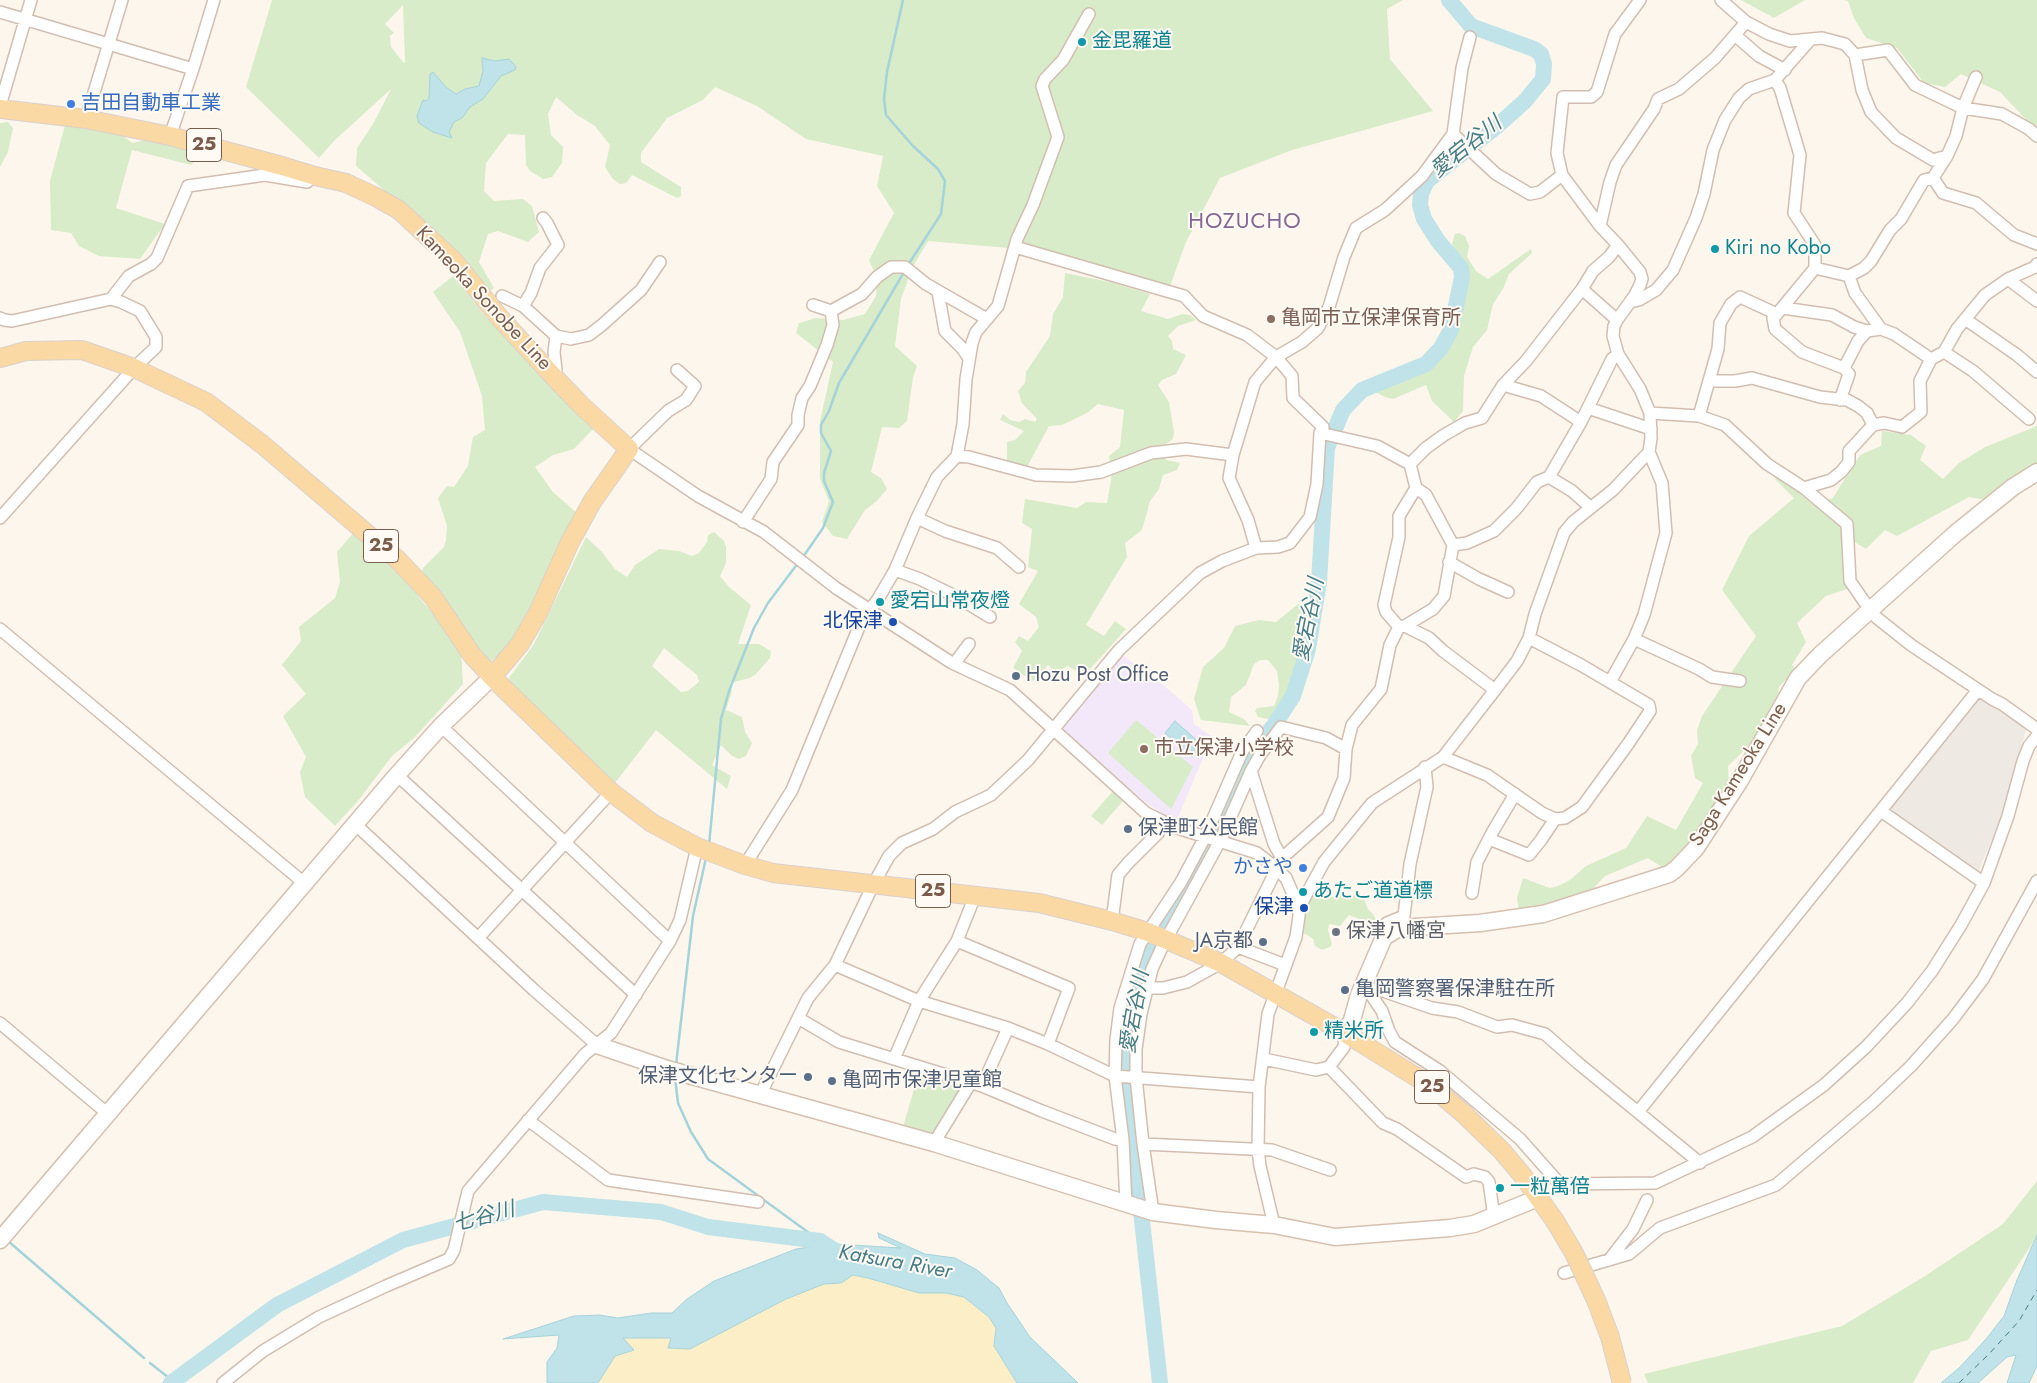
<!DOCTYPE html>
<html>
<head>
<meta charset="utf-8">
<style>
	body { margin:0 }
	canvas { display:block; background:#fdf6ec }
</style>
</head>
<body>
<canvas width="2037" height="1383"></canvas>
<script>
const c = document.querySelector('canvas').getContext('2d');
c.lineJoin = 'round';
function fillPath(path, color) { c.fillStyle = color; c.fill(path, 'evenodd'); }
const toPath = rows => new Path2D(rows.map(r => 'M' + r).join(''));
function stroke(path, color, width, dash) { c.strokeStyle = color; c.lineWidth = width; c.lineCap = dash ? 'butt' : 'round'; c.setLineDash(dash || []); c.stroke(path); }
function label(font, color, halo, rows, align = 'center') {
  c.font = font + ' Jost,"Noto Sans JP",sans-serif'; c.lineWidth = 4; c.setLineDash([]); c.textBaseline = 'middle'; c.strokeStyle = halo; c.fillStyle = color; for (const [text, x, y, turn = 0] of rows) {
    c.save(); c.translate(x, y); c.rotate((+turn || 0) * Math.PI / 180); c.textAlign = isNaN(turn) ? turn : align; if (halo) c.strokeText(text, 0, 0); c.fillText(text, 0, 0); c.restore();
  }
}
const industrial = toPath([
	[1977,696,2027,727,2003,812,1979,871,1891,811,1888,807]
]);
const education = toPath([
	[1121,654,1142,669,1145,669,1192,710,1194,724,1212,737,1176,822,1149,805,1096,761,1058,726]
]);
const green = toPath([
	[272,0,1403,0,1387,9,1390,59,1433,111,1292,150,1220,178,1186,242,1169,289,1042,251,928,241,912,268,901,299,895,346,917,366,913,377,907,421,899,428,882,427,871,472,881,478,887,489,877,501,865,510,847,539,833,536,822,522,829,501,820,479,820,421,833,362,796,333,799,323,816,318,843,320,865,314,876,296,877,278,869,260,894,213,877,186,883,156,806,139,757,106,715,87,703,100,667,118,641,153,641,162,681,187,681,196,677,198,632,175,626,183,620,184,613,179,605,167,610,145,595,126,577,115,556,97,548,114,551,135,563,147,562,163,552,177,543,179,530,171,526,165,525,135,508,134,486,163,484,191,494,201,523,199,532,206,539,232,528,242,498,231,488,234,479,262,494,288,490,291,482,285,418,219,356,166,357,148,373,124,391,89,335,140,319,158,246,87],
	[403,5,405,62,404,63,391,47,390,36,394,33,385,24],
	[1741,0,1805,0,1774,18],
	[1844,0,2037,0,2037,131,2000,92,1961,74,1945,87,1924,83,1897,48,1866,38,1854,18,1848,1],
	[8,122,13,128,8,152,0,167,0,123],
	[65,125,116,130,132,143,151,139,204,152,191,165,132,150,116,208,165,224,140,259,99,256,79,246,71,233,51,230,50,181],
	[1459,233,1465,236,1469,246,1467,257,1476,271,1488,279,1531,249,1532,253,1509,274,1503,289,1493,304,1487,330,1473,347,1464,376,1463,411,1454,422,1432,401,1426,385,1393,399,1385,397,1370,389,1369,383,1371,379,1389,377,1406,366,1413,366,1428,357,1436,362,1439,360,1462,296,1464,266,1452,244,1455,234],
	[1065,273,1110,282,1150,294,1141,311,1168,319,1182,314,1190,315,1196,320,1178,326,1168,336,1172,341,1173,349,1186,355,1176,374,1162,380,1158,385,1169,402,1174,432,1173,439,1162,447,1166,460,1180,463,1177,470,1163,475,1159,489,1150,501,1142,530,1125,543,1127,557,1086,625,1104,636,1115,621,1126,629,1084,676,1068,666,1056,672,1048,665,1033,681,1013,668,1022,651,1015,642,1019,636,1028,641,1039,627,1036,617,1019,604,1038,571,1028,567,1032,529,1022,523,1025,499,1077,508,1086,502,1107,503,1112,474,1109,456,1120,447,1124,410,1098,404,1087,413,1062,425,1049,426,1026,469,1007,465,1007,442,1015,440,1024,431,1000,420,1003,414,1010,420,1019,422,1025,419,1035,422,1037,419,1022,403,1018,391,1025,383,1026,372,1050,336,1053,314,1063,297],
	[453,276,486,317,531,359,595,427,574,449,553,455,535,467,553,492,577,513,538,602,512,643,490,662,421,575,423,568,444,547,446,540,447,526,438,498,447,486,454,487,468,466,473,437,485,430,482,396,460,332,433,292],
	[2037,426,2037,464,1986,500,1969,497,1897,536,1885,530,1866,549,1845,536,1847,589,1826,596,1797,623,1806,642,1792,665,1796,669,1779,687,1777,700,1751,744,1728,766,1729,785,1693,842,1665,869,1648,858,1605,876,1591,891,1530,911,1519,912,1517,898,1523,878,1550,888,1558,886,1570,880,1586,866,1626,848,1647,816,1676,830,1703,783,1695,778,1691,756,1698,744,1697,730,1702,716,1756,636,1722,590,1749,536,1794,498,1775,479,1777,473,1808,497,1832,499,1860,455,1881,446,1882,431,1911,435,1926,446,1920,460,1943,479,1959,463,1985,447],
	[355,531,390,562,461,648,463,684,414,738,392,756,358,801,335,826,305,797,300,772,306,757,283,716,306,694,282,665,301,641,299,627,335,598,340,582,337,552],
	[714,532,724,541,726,547,726,563,720,576,729,587,751,605,738,644,759,644,771,651,770,658,756,674,750,678,730,683,732,691,726,710,742,717,745,732,752,743,746,756,739,759,732,756,721,745,712,765,731,776,727,789,656,730,615,783,517,693,509,678,534,644,586,537,602,552,615,569,627,577,635,565,659,549,679,551,692,556,699,553,707,542,708,535],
	[664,648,697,675,699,682,688,691,681,692,652,666],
	[1308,602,1297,673,1283,705,1273,720,1258,717,1255,711,1257,708,1274,706,1278,696,1279,685,1277,671,1268,660,1261,660,1254,664,1246,685,1231,697,1229,712,1244,719,1250,726,1201,720,1194,699,1203,667,1224,648,1235,626,1259,620,1276,622,1298,604],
	[1136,720,1193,767,1171,809,1108,753],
	[1112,792,1123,801,1102,825,1091,816],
	[1320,881,1325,885,1330,896,1333,897,1342,892,1364,899,1368,909,1373,914,1378,923,1368,929,1362,925,1359,919,1349,915,1340,926,1329,924,1328,930,1332,944,1330,947,1322,950,1315,946,1313,939,1304,933,1301,926,1307,906],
	[919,1072,958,1084,961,1089,936,1133,930,1134,903,1127],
	[2037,1181,2037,1235,2032,1244,1968,1340,1931,1351,1913,1383,1648,1383,1644,1374,1842,1326,1925,1276,2003,1224]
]);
const sand = toPath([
	[853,1275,868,1278,919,1293,946,1293,964,1297,989,1317,996,1328,994,1346,1017,1383,598,1383,615,1356,634,1350,622,1338,672,1338,668,1348,690,1349,786,1299,824,1284,841,1283]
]);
const water = toPath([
	[482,58,495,61,509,59,516,67,515,70,501,76,483,99,470,107,462,118,454,122,449,132,452,138,433,132,419,123,417,116,423,100,426,101,429,98,430,74,433,72,447,88,456,94,465,89,479,86,483,71,482,58],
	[1175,721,1202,745,1192,757,1165,733,1175,721],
	[878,1233,925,1254,955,1258,977,1270,999,1288,1007,1303,1030,1337,1078,1383,1017,1383,994,1346,996,1328,989,1317,964,1297,946,1293,919,1293,868,1278,853,1275,841,1283,824,1284,786,1299,690,1349,668,1348,671,1338,623,1338,634,1350,615,1356,598,1383,547,1383,547,1362,557,1348,559,1335,503,1339,574,1316,600,1315,618,1318,651,1313,672,1313,687,1299,714,1281,796,1249,810,1247,809,1245,763,1240,759,1235,794,1236,836,1244,901,1248,879,1238,878,1233],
	[2037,1235,2037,1366,2029,1383,2007,1383,2016,1355,2007,1357,1978,1383,1941,1383,1959,1368,1987,1338,2004,1316,2017,1280,2037,1235]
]);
const stream = toPath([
	[903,0,887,72,884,99,886,115,913,146,938,169,945,181,941,214,908,265],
	[803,557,823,528,833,502,824,481,824,473,831,451,821,433,821,425,829,411,839,383,904,272],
	[709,845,721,719,729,691,754,628,768,603,798,563],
	[676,1065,693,916,706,858],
	[675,1078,678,1103,691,1132,708,1159,820,1241],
	[8,1241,144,1358],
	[150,1363,173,1381]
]);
const river = toPath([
	[171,1383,277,1305,403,1240,543,1202,661,1212,708,1227,820,1241,834,1250],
	[1160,1383,1127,1085,1127,1058,1136,984,1149,951,1166,925,1196,872,1248,757,1275,724,1293,696,1308,649,1319,582,1327,448,1343,410,1362,390,1426,364,1441,348,1451,330,1462,277,1461,268,1438,241,1424,219,1420,205,1421,194,1427,181,1496,127,1525,101,1543,79,1544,64,1541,54,1534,49,1471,26,1449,0]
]);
const ferry = toPath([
	[1959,1383,1989,1354,2019,1321,2037,1290]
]);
const street = toPath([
	[1721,0,1746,22,1769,34,1790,41,1822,38,1845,44,1855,55,1862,90,1871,112,1896,138,1933,160,1947,156,1956,136,1963,108,1976,77],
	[0,12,193,69],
	[1736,36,1759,56,1785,70],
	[1855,55,1888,50,1915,85,1963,108,2002,114,2029,129,2037,136],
	[0,106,31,0],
	[86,119,122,0],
	[1453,134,1496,174,1530,194,1540,192,1562,175],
	[170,136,193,69,214,0],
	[1947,156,1933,178,1943,193,1976,203,2014,235,2037,244],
	[1600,226,1610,182,1616,165,1654,109,1658,99,1679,89,1715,58,1746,22],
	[1815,268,1849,276,1864,268,1871,261,1890,230,1901,219,1924,180,1933,178],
	[1849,276,1855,293,1881,329],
	[2008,279,2037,301],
	[1582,289,1593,271,1609,257,1618,245],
	[938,292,945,331,962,348,969,358],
	[502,296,523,306,556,336,571,339,589,335,602,325,641,290,660,262],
	[111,299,129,276,151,264,157,258,188,186,265,175,307,182,312,178],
	[1630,302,1639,300,1656,290,1673,270,1696,218,1704,194,1713,150,1725,120,1739,98,1749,89,1775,80,1810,40],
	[813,305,831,311,862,294,877,277,891,267,905,267,926,284,987,319],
	[523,306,531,293,540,268,558,245,547,223,543,218],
	[1783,308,1832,315,1854,327,1867,331,1881,329,1894,334,1931,359],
	[1777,314,1773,318,1775,329,1802,352,1844,368,1849,374,1840,400],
	[0,318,4,320,12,321,111,299,121,302,140,311,156,337,156,347,134,368,0,518],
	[1965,319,2017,355,2037,372],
	[1944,352,1973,371,2029,419],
	[1844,368,1858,341,1867,331],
	[677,370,695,386,686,400,668,411,629,449,698,496,764,532,836,588,952,663,1010,690,1146,813,1174,827,1257,853,1276,868,1286,878,1299,908,1299,916,1296,937,1268,1014,1259,1087,1258,1149,1260,1166,1274,1225],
	[554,377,556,370,554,352,556,336],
	[1709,381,1735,381,1752,378,1820,397,1847,400,1858,406,1867,413,1873,425],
	[1503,385,1541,396,1581,422],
	[1588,408,1651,429],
	[1650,413,1699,416,1725,425,1767,464,1804,488,1831,480,1841,472,1849,462,1849,451,1873,425,1884,423,1902,427,1921,412,1920,381,1931,359,1944,352,1957,329,1985,295,2008,279,2035,267,2037,264],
	[1699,416,1718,349,1720,323,1731,304,1740,297,1777,314,1815,268,1815,245,1794,213,1800,155,1780,88,1775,80],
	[1320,433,1377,446,1410,464,1416,488,1399,516,1399,537,1384,605,1386,612,1399,627],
	[957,456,969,457,1036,475,1072,476,1101,472,1151,453,1186,449,1233,455],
	[1410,464,1426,448,1444,435,1465,423,1482,418,1503,385,1526,361,1582,289,1617,320],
	[1549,477,1572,491,1590,507],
	[1416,488,1426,495,1453,545],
	[1804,488,1847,524,1850,581,1870,610,1877,618,1911,645,1992,699,2002,704,2037,729],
	[917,518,945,531,997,548,1019,567],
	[743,522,771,479,773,462,798,425,798,415,802,398,810,386,827,345,833,325,831,311],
	[1256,548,1248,520,1229,478,1233,455,1255,382,1276,357,1302,342,1318,328,1329,307,1344,257,1356,228,1385,210,1422,176,1453,134,1462,68,1470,37],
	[1449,562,1479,579,1508,592],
	[895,570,920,579,959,598,990,617],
	[1405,626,1429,638,1443,651,1495,690],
	[1399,627,1405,626,1433,609,1444,596,1453,545,1467,543,1494,531,1516,509,1537,482,1549,477,1581,422,1612,359,1618,354],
	[0,629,304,883],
	[1634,639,1699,669,1712,677,1740,681],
	[954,664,969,644],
	[1610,682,1634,639,1644,615,1666,533,1662,483,1649,452],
	[441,726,670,941],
	[1443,757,1487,775,1542,813,1555,819,1565,818,1582,807,1628,744,1650,711,1649,705,1581,665,1529,638],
	[397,775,636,995],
	[1881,811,1984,883],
	[355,824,534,990,597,1045],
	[1489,839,1529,855,1541,840,1555,819],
	[1282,858,1274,844,1251,771,1260,755,1281,727,1326,738,1346,749],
	[745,865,792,790,861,622,878,599,895,570,917,518,937,477,957,456,963,424,966,379,972,343,976,332,998,306,1017,239,1033,205,1058,137,1042,86,1045,79,1063,60,1089,14],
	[1472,893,1477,862,1493,831,1515,794],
	[1299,908,1324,862,1372,803,1443,757,1495,690,1517,661,1529,638,1535,614,1564,533,1573,522,1613,490,1649,452,1651,438,1650,413,1640,389,1618,354,1613,336,1614,326,1617,320,1635,295,1640,285,1642,279,1640,272,1618,245,1600,226,1562,175,1557,153,1563,97,1591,97,1597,92,1615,34,1640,0],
	[1112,921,1118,875,1128,863,1158,833,1163,823],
	[479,937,611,792],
	[1384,937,1382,929,1387,923,1404,916,1410,864,1427,787,1425,767],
	[957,941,1069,988,1048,1044],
	[1238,947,1285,965],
	[835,965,919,1001,1008,1028,1048,1044,1115,1076,1259,1087],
	[1364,984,1382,1011,1389,1031,1395,1042,1440,1071,1520,1139,1558,1182,1566,1184,1655,1183,1752,1137,1824,1085,1866,1047,1907,1003,1932,971,1961,925,1984,883,2008,816,2023,761,2029,746,2037,736],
	[1365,985,1373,990,1383,991,1432,1008,1458,1012,1497,1027,1512,1025,1545,1034,1578,1063,1700,1163],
	[1147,988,1163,988,1187,982,1221,963,1238,947,1282,858,1328,817,1344,778,1346,749,1352,725,1381,689,1390,645,1399,627],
	[798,1018,839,1042,982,1086,1042,1111,1115,1139,1123,1140],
	[0,1023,108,1114],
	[894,1059,919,1001,957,941,975,896],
	[1264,1059,1316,1070,1329,1067,1344,1047,1345,1033],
	[1329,1067,1383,1123,1397,1129,1466,1177,1474,1174,1485,1177,1489,1182,1494,1217],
	[982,1086,1008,1028],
	[760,1095,808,998,835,965,873,885,889,856,902,843,933,829,955,812,991,795,1028,760,1119,650,1200,573,1222,561,1256,548,1278,547,1290,543,1310,517,1317,484,1320,433,1323,427,1293,398,1292,376,1276,357,1247,335,1203,316,1184,296,1015,247],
	[1638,1112,1978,690],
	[528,1120,608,1180,758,1202],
	[934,1143,970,1084],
	[1143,1144,1272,1150,1330,1170],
	[1126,1204,1123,1140,1115,1076,1116,1040,1120,1008,1140,944,1181,882,1205,837,1242,752,1257,731],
	[1153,1212,1143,1144,1136,1077,1136,1049,1141,1014,1152,969,1163,945,1220,841,1251,771],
	[1609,1260,1633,1229,1647,1200],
	[1564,1273,1629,1254,1660,1228,1776,1185,1872,1103,1911,1066,1953,1019,1983,979,2037,881],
	[223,1383,263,1351,319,1317,386,1286,449,1259,454,1250,468,1191,585,1054,611,1033,670,941,680,920,697,847]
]);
const secondary = toPath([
	[1345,1033,1352,1020,1359,995,1384,937,1399,928,1480,923,1543,914,1669,874,1676,869,1696,848,1739,782,1798,678,1820,655,1956,533,2013,487,2037,472],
	[597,1045,667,1069,934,1143,1153,1212,1216,1220,1274,1225,1335,1237,1450,1228,1474,1224,1538,1198],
	[0,1240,397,775,441,726,492,677]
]);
const primary = toPath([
	[0,109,86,119,170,136,282,166,315,176,346,183,376,197,399,210,454,261,500,318,554,377,581,405,629,449,592,502,570,542,538,613,520,644,492,677],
	[0,358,26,351,82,350,134,368,206,402,263,445,398,560,433,597,472,655,492,677,611,792,652,823,697,847,745,865,773,873,1039,903,1112,921,1148,932,1221,963,1345,1033,1431,1086,1464,1114,1502,1151,1523,1176,1555,1221]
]);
const primaryBridge = toPath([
	[1555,1221,1574,1253,1596,1300,1610,1337,1622,1383]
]);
const markers = [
	[1082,42,5,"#0f9aa8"],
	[71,104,5,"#3f7fe0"],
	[1715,249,5,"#0f9aa8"],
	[1271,319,5,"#8d6e63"],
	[880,602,5,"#0f9aa8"],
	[893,622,5,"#1a4fb4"],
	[1016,676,5,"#5c6f8a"],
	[1144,749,5,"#8d6e63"],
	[1128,829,5,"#5c6f8a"],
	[1303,868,5,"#3f7fe0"],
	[1303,892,5,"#0f9aa8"],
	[1304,908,5,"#1a4fb4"],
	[1336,932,5,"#6b7280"],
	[1263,942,5,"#5c6f8a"],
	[1345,990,5,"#5c6f8a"],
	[1314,1032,5,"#0f9aa8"],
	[808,1077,5,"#5c6f8a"],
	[832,1081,5,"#5c6f8a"],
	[1500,1188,5,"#0f9aa8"]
];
const shields = [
	[204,145,35],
	[381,546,35],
	[933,891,35],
	[1432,1087,35]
];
const shieldNames = [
	["25",204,145],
	["25",381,546],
	["25",933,891],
	["25",1432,1087]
];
const cultureNames = [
	["金毘羅道",1092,42],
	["Kiri no Kobo",1725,249],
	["愛宕山常夜燈",890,602],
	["あたご道道標",1313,892],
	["精米所",1324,1032],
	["一粒萬倍",1510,1188]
];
const shopNames = [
	["吉田自動車工業",81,104],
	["かさや",1293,868,"right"]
];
const streetNames = [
	["Kameoka Sonobe Line",483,299,47],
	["Saga Kameoka Line",1739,775,-58]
];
const educationNames = [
	["亀岡市立保津保育所",1281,319],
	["市立保津小学校",1154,749]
];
const transitNames = [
	["北保津",883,622],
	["保津",1294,908]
];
const serviceNames = [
	["Hozu Post Office",1026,676],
	["保津町公民館",1138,829],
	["JA京都",1253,942,"right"],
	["亀岡警察署保津駐在所",1355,990],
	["保津文化センター",798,1077,"right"],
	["亀岡市保津児童館",842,1081]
];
const worshipNames = [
	["保津八幡宮",1346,932]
];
const waterNames = [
	["愛宕谷川",1467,148,-39],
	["愛宕谷川",1310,620,-79],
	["愛宕谷川",1136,1012,-80],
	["七谷川",484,1218,-15],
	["Katsura River",895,1263,10]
];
const quarterNames = [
	["HOZUCHO",1245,223]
];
fillPath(industrial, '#efe9e4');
fillPath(education, '#f3e8fa');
fillPath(green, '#d8ecc9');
fillPath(sand, '#fcefc7');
fillPath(water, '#bfe3e8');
stroke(water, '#a5d3da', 1);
stroke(stream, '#a5d3da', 2.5);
stroke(river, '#bfe3e8', 16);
stroke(ferry, '#437c86', 1, [6, 5]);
stroke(street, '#d1beb0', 14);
stroke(secondary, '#d6c0b0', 19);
stroke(primary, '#dad1cd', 20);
stroke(street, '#fff', 11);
stroke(secondary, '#fff', 16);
stroke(primary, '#fbd9a5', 18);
stroke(primaryBridge, '#dad1cd', 20, []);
stroke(primaryBridge, '#fbd9a5', 18);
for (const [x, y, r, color] of markers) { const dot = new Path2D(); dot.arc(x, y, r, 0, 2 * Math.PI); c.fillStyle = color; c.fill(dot); stroke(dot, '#fffaf3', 2); }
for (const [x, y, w] of shields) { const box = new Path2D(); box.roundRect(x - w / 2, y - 16.5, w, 33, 4); c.fillStyle = '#fffaf3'; c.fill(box); stroke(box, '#7a5c4d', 1); }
label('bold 19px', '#7a5c4d', null, shieldNames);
label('20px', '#0d838f', '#fffaf3', cultureNames, 'left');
label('20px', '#366cbe', '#fffaf3', shopNames, 'left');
label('20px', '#7a5c4d', '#fffaf3', streetNames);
label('20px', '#785e54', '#fffaf3', educationNames, 'left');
label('20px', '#164399', '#fffaf3', transitNames, 'right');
label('20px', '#4e5e75', '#fffaf3', serviceNames, 'left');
label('20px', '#5b616d', '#fffaf3', worshipNames, 'left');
label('italic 21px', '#437c86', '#fffaf3', waterNames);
c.letterSpacing = '1px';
label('22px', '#846695', '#fffaf3', quarterNames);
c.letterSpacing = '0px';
</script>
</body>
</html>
